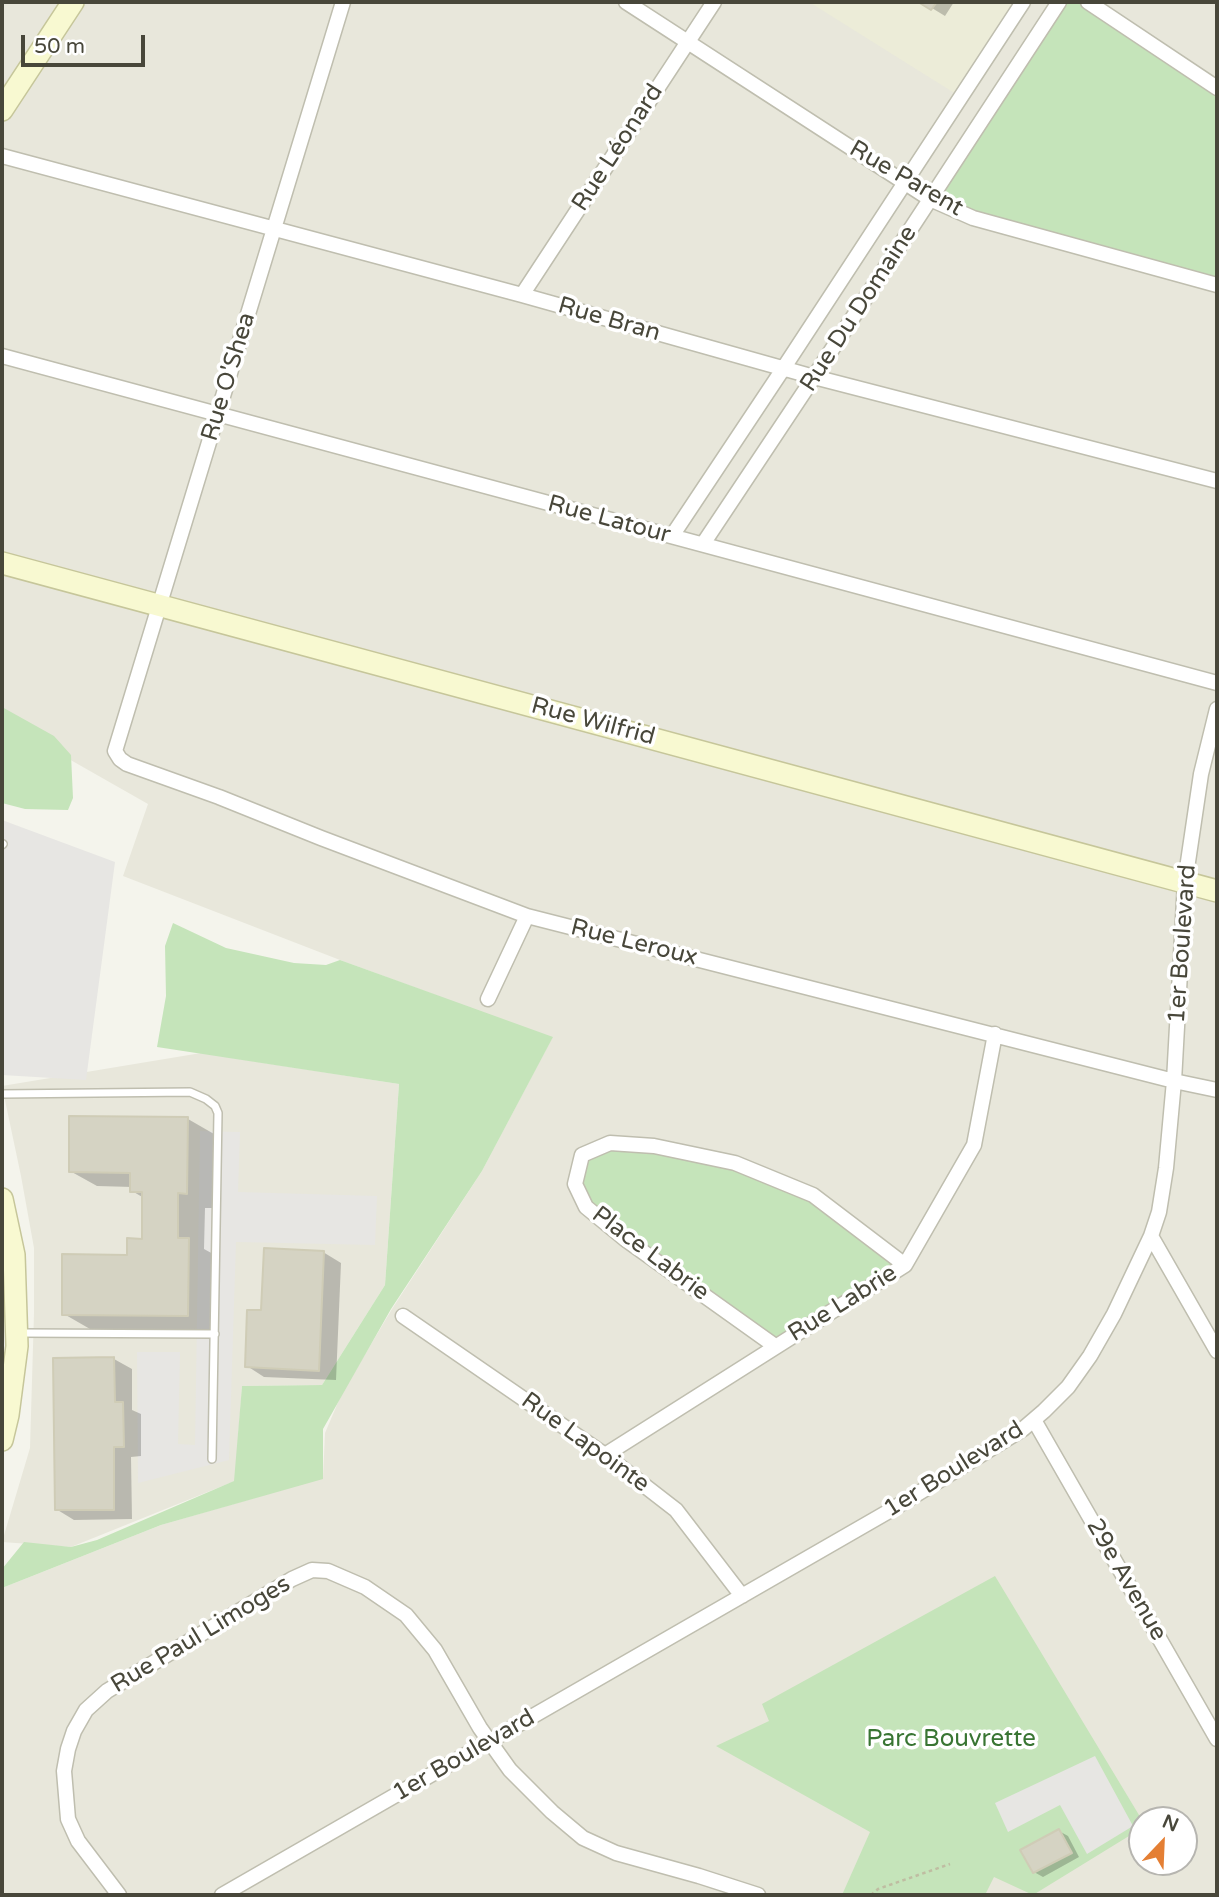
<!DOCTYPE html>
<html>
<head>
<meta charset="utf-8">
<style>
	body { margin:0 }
	#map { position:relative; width:1219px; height:1897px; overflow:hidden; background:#f4f4ec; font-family:"Varela Round",sans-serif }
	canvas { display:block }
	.frame { position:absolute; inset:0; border:4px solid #48473a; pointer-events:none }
	.north { position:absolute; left:1128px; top:1806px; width:70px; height:70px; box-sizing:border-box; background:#fff; border:2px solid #b6b5b0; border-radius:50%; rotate:23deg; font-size:19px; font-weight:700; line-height:28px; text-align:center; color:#48473a }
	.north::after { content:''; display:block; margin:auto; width:24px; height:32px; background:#e47f34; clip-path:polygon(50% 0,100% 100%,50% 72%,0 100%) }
	.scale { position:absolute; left:21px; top:35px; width:124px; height:32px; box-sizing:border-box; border:4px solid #48473a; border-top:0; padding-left:9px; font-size:21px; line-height:24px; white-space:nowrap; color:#48473a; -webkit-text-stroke:5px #fff; paint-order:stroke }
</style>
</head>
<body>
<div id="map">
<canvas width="1219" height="1897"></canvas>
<div class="frame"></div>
<div class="north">N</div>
<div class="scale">50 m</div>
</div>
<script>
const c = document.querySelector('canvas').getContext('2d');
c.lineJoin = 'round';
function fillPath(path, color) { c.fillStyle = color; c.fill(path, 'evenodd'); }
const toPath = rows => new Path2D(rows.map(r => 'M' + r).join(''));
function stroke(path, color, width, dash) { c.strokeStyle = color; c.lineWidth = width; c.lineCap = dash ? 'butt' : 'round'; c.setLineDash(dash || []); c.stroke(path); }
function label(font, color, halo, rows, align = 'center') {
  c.font = font + ' "Varela Round",sans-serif'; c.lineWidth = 7; c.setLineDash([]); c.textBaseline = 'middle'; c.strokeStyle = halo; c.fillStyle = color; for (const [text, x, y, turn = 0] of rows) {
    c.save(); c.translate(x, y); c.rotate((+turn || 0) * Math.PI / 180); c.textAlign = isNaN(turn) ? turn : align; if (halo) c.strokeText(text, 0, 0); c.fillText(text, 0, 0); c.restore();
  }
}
const residential = toPath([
	[2,2,1059,2,973,218,1217,277,1217,1895,2,1895,2,1588,161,1525,323,1478,325,1433,342,1393,392,1309,482,1171,552,1038,340,960,123,876,148,804,2,721],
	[1142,1820,1184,1820,1184,1862,1142,1862],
	[1087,2,1217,2,1217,94],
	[201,1053,399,1084,385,1285,322,1385,242,1386,235,1481,71,1547,2,1542,30,1448,34,1313,34,1248,21,1176,2,1086]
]);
const education = toPath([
	[809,2,1018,2,956,94]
]);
const green = toPath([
	[1059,2,1087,2,1217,94,1217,277,973,218,930,199],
	[2,707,54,736,71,755,73,798,68,810,25,809,2,803],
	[173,923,226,948,294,963,326,965,340,960,553,1037,482,1171,391,1309,323,1429,323,1479,161,1525,2,1588,2,1569,24,1542,71,1547,97,1540,234,1481,242,1386,322,1385,385,1285,399,1084,157,1047,166,996,165,946],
	[610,1143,734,1163,813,1195,905,1265,775,1346,586,1207,575,1184,582,1155],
	[995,1576,1142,1820,1142,1828,1033,1895,994,1877,985,1895,842,1895,870,1832,716,1746,769,1721,762,1704]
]);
const parking = toPath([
	[2,820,115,862,86,1080,2,1075],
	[200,1131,240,1132,238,1192,377,1196,375,1245,236,1242,229,1460,138,1483,137,1352,180,1352,178,1444,195,1445],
	[1095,1756,1133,1826,1087,1854,1060,1805,1008,1832,995,1803]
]);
const shadow = toPath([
	[922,2,954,2,945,16],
	[188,1119,214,1134,214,1208,205,1208,204,1249,215,1255,214,1331,90,1329,64,1314,128,1257,144,1240,144,1198,132,1191,132,1187,97,1186,70,1171],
	[323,1252,341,1263,336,1380,264,1377,247,1366,263,1312],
	[114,1359,132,1369,132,1410,141,1414,141,1456,131,1457,132,1519,74,1520,56,1509],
	[1059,1831,1068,1836,1079,1857,1043,1877,1034,1872]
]);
const building = toPath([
	[918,2,937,2,931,10,918,2],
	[69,1116,188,1117,187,1194,178,1193,178,1238,189,1238,188,1316,62,1315,62,1254,127,1255,127,1238,142,1239,142,1192,130,1192,130,1173,69,1172,69,1116],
	[264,1248,324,1251,319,1371,245,1367,247,1310,261,1310,264,1248],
	[114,1357,115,1402,123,1402,124,1447,114,1447,114,1510,55,1510,53,1358,114,1357],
	[1059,1829,1072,1853,1033,1873,1020,1850,1059,1829]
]);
const path = toPath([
	[871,1895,878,1889,950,1864]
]);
const lane = toPath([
	[2,845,3,844],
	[2,1094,190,1092,206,1099,215,1106,218,1113,212,1459],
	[21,1333,215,1334]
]);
const street = toPath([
	[343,2,115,751,120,759,127,764,219,797,321,838,527,916,1174,1081,1217,1090],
	[626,2,930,199,973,218,1217,285],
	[1088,2,1217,88],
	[2,156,522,295,814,377,1217,481],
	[522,295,714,2],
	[2,356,1217,683],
	[672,536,783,369,1023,2],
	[703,544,814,377,1059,2],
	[488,999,527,916],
	[1151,1236,1217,1351],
	[403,1316,605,1455,676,1510,742,1596],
	[775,1346,625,1239,586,1207,575,1184,582,1155,610,1143,654,1146,735,1163,813,1195,905,1265],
	[1034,1420,1217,1739],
	[605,1455,905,1265,974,1145,995,1034],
	[119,1895,78,1841,68,1819,64,1771,68,1749,74,1731,86,1710,107,1691,292,1579,312,1570,328,1571,365,1587,406,1615,435,1650,480,1728,510,1770,552,1812,583,1838,616,1853,699,1876,758,1895],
	[222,1895,891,1510,1023,1429,1044,1411,1068,1387,1090,1356,1114,1314,1151,1236,1159,1212,1166,1168,1174,1081,1185,882,1201,774,1217,709]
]);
const secondary = toPath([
	[2,110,73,2],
	[2,563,1217,891],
	[2,1199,14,1255,17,1346,8,1415,2,1440]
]);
const streetNames = [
	["Rue Léonard",618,148,-57],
	["Rue Parent",906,179,30],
	["Rue Du Domaine",859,309,-57],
	["Rue Bran",609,320,16],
	["Rue O'Shea",229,377,-73],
	["Rue Latour",609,520,15],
	["Rue Wilfrid",593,722,15],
	["Rue Leroux",634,943,14],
	["1er Boulevard",1183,944,-86],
	["Place Labrie",650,1254,37],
	["Rue Labrie",843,1304,-32],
	["Rue Lapointe",585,1443,36],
	["1er Boulevard",954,1470,-32],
	["29e Avenue",1126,1580,60],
	["Rue Paul Limoges",201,1635,-31],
	["1er Boulevard",464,1756,-30]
];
const parkNames = [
	["Parc Bouvrette",951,1740]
];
fillPath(residential, '#e8e7db');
fillPath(education, '#ececd8');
fillPath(green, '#c5e4ba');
fillPath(parking, '#e7e6e3');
fillPath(shadow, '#0003');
fillPath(building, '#d5d3c3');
stroke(building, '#cfccb6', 2);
stroke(lane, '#bfbeaf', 10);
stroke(street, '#bfbeaf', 17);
stroke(secondary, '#c6c69a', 24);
stroke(path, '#bfbda2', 2.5, [3.5, 3.5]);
stroke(lane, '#fff', 7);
stroke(street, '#fff', 14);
stroke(secondary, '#f8f9d1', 21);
label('24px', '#48473a', '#fff', streetNames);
label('24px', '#397533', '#fff', parkNames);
</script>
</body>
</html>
